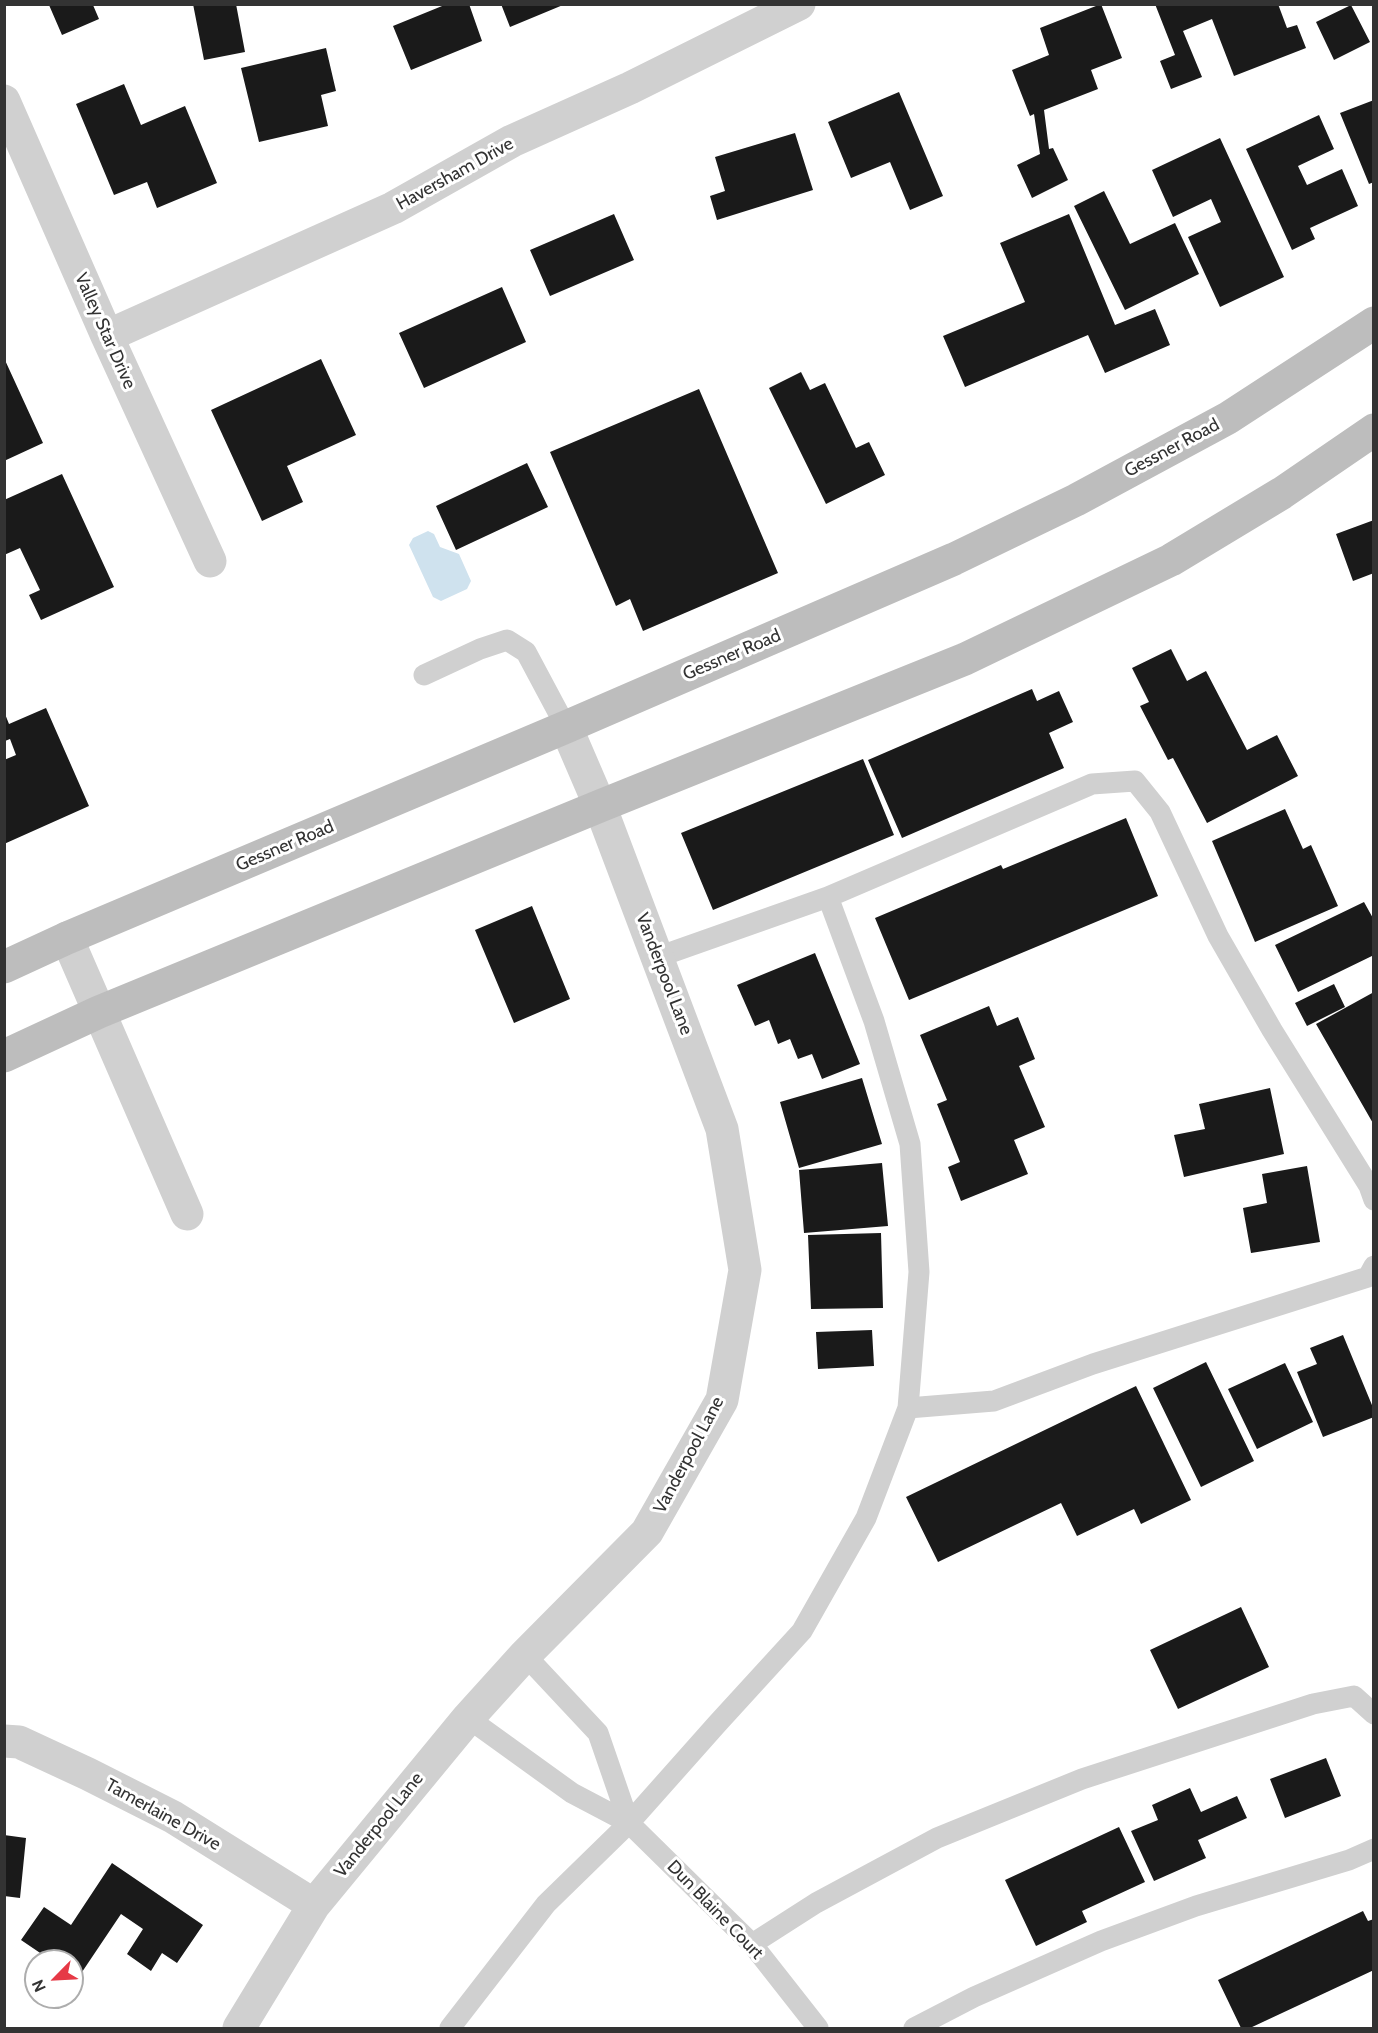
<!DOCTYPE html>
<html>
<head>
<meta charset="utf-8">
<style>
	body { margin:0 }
	#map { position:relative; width:1378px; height:2033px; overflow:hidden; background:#fff; font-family:Cabin,sans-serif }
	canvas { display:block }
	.frame { position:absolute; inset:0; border:6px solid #333; pointer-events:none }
	.north { position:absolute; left:24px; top:1949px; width:60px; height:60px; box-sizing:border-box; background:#fff; border:2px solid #adadad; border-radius:50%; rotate:246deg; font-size:16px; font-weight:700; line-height:24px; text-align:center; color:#333 }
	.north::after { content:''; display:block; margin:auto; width:21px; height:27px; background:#e63946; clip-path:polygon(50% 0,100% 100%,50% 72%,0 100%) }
</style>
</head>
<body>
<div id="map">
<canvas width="1378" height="2033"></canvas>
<div class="frame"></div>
<div class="north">N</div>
</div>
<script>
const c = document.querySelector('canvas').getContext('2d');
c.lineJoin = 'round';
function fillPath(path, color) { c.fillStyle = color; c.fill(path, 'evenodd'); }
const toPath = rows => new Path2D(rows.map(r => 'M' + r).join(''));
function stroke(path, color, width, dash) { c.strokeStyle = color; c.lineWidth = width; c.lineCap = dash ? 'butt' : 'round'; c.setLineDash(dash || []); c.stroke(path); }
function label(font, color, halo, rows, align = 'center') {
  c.font = font + ' Cabin,sans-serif'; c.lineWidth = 6; c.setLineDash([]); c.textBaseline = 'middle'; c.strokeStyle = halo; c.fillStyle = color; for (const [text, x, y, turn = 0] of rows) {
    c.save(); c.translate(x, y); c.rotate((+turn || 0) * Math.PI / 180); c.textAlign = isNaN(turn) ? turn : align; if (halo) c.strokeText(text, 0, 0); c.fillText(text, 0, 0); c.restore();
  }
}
const water = toPath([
	[428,531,434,534,440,547,459,554,471,581,467,589,441,601,433,597,409,545,413,538]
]);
const building = toPath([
	[193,4,236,4,245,52,204,60],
	[447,4,469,4,482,41,411,70,393,26],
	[501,4,562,4,563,5,510,27],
	[1101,4,1122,58,1091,70,1098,89,1044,110,1049,149,1053,148,1068,180,1032,198,1017,165,1040,154,1034,114,1030,116,1012,70,1049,55,1040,28],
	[1155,4,1278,4,1287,28,1297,25,1306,48,1234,76,1212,19,1183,31,1202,77,1171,89,1160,61,1175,55],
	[49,5,93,5,99,19,62,35],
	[1351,5,1370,42,1334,60,1316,22],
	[326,48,336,91,321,95,328,126,259,142,241,68],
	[124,84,141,125,185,106,217,183,157,208,147,182,114,195,76,104],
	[899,92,943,196,910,210,890,162,851,178,828,122],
	[1374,100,1374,182,1369,184,1340,113],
	[1319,115,1334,149,1298,166,1307,185,1342,169,1358,206,1310,228,1315,239,1292,250,1246,149],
	[795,133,813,190,717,220,710,196,725,191,715,157],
	[1220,138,1284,277,1220,307,1188,237,1221,222,1211,199,1173,217,1152,170],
	[1104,191,1130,244,1175,223,1199,274,1125,310,1074,206],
	[614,214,634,260,550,296,530,250],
	[1069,214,1115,325,1155,309,1170,345,1105,373,1088,335,965,387,943,336,1025,302,1000,243],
	[502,287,526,342,424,388,399,333],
	[4,358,43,443,4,461],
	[321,359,356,435,287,466,303,502,262,521,211,410],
	[801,372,810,390,825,383,856,448,869,442,885,475,826,504,769,388],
	[699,389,778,573,643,631,630,599,616,606,550,452],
	[527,463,548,507,456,550,436,506],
	[62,474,114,587,41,620,29,595,40,590,20,548,4,555,4,500],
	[1374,520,1374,573,1353,581,1336,534],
	[1171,649,1187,681,1206,671,1247,750,1277,735,1298,776,1207,823,1173,758,1168,760,1140,706,1149,702,1132,668],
	[1032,689,1037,701,1059,691,1073,722,1049,733,1064,768,902,838,868,760],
	[46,708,89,806,4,844,4,760,16,755,10,739,5,741,5,714,9,724],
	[863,759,894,835,713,910,681,833],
	[1285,809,1303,849,1311,845,1338,906,1255,942,1212,841],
	[1126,818,1158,896,909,1000,875,918,1001,865,1003,869],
	[1364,902,1374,920,1374,955,1298,992,1275,945],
	[532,906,570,999,514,1023,475,930],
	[815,953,860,1064,822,1079,812,1054,798,1059,790,1039,778,1044,769,1020,755,1026,737,985],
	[1334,984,1345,1007,1307,1026,1295,1003],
	[1374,992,1374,1125,1316,1024],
	[989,1006,997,1026,1018,1017,1035,1059,1019,1066,1045,1127,1014,1140,1028,1174,961,1201,948,1167,960,1162,937,1104,947,1100,920,1035],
	[862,1078,882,1144,799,1168,780,1102],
	[1270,1088,1284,1154,1184,1177,1174,1135,1205,1129,1199,1104],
	[882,1163,888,1226,804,1233,799,1170],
	[1307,1166,1320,1242,1251,1253,1243,1208,1267,1203,1262,1174],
	[881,1233,883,1308,811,1309,808,1235],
	[872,1330,874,1366,818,1369,816,1332],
	[1343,1335,1374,1410,1374,1417,1323,1437,1297,1372,1317,1364,1310,1348],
	[1206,1362,1254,1461,1201,1487,1153,1388],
	[1285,1363,1313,1422,1257,1449,1228,1389],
	[1136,1386,1191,1500,1141,1524,1134,1509,1077,1536,1061,1503,938,1562,906,1497],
	[1241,1607,1269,1667,1178,1709,1150,1650],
	[1326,1758,1341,1796,1285,1818,1270,1779],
	[1190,1788,1201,1812,1237,1796,1247,1818,1198,1840,1206,1858,1154,1881,1131,1831,1158,1820,1152,1805],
	[1119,1827,1145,1882,1082,1911,1087,1922,1036,1946,1005,1880],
	[4,1835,26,1838,20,1898,4,1896],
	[112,1863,203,1925,177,1963,162,1953,151,1971,127,1954,143,1929,121,1914,78,1978,72,1974,72,1961,52,1961,21,1940,44,1907,71,1925],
	[1363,1911,1368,1921,1374,1919,1374,1970,1250,2028,1241,2028,1218,1980]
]);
const lane = toPath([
	[424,675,480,649,507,640,526,652,566,727],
	[658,957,828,897,1092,784,1135,781,1160,812,1218,936,1272,1030,1369,1186,1374,1200],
	[908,1408,994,1401,1093,1364,1368,1277,1374,1266],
	[525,1655,598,1733,629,1823],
	[468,1718,572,1793,629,1823,752,1944,818,2028],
	[752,1944,816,1903,937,1838,1082,1779,1313,1704,1354,1696,1374,1714],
	[450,2028,546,1904,629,1823,717,1724,802,1631,866,1518,908,1408,919,1272,910,1144,874,1021,828,897],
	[914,2028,974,1997,1101,1941,1196,1906,1349,1860,1374,1849]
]);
const street = toPath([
	[4,101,107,336,210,561],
	[107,336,393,208,512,141,630,88,799,4],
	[67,938,187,1214],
	[4,1741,19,1742,88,1774,173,1817,314,1905],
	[239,2028,314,1905,468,1718,525,1655,647,1532,722,1400,745,1270,722,1129,600,806,566,727]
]);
const secondary = toPath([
	[4,967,67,938,566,727,954,559,1076,500,1228,418,1374,323],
	[4,1056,99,1012,600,806,965,659,1171,560,1282,493,1374,430]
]);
const streetNames = [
	["Haversham Drive",455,174,-29],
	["Valley Star Drive",105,331,66],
	["Gessner Road",1172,448,-28],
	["Gessner Road",732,655,-23],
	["Gessner Road",285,846,-23],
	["Vanderpool Lane",664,974,69],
	["Vanderpool Lane",689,1455,-62],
	["Tamerlaine Drive",163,1815,29],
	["Vanderpool Lane",379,1825,-51],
	["Dun Blaine Court",715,1910,46]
];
fillPath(water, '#cfe2ee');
fillPath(building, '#1a1a1a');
stroke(lane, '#d0d0d0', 21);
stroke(street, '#d0d0d0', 33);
stroke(secondary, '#bdbdbd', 33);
label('18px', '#333', '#fff', streetNames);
</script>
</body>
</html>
